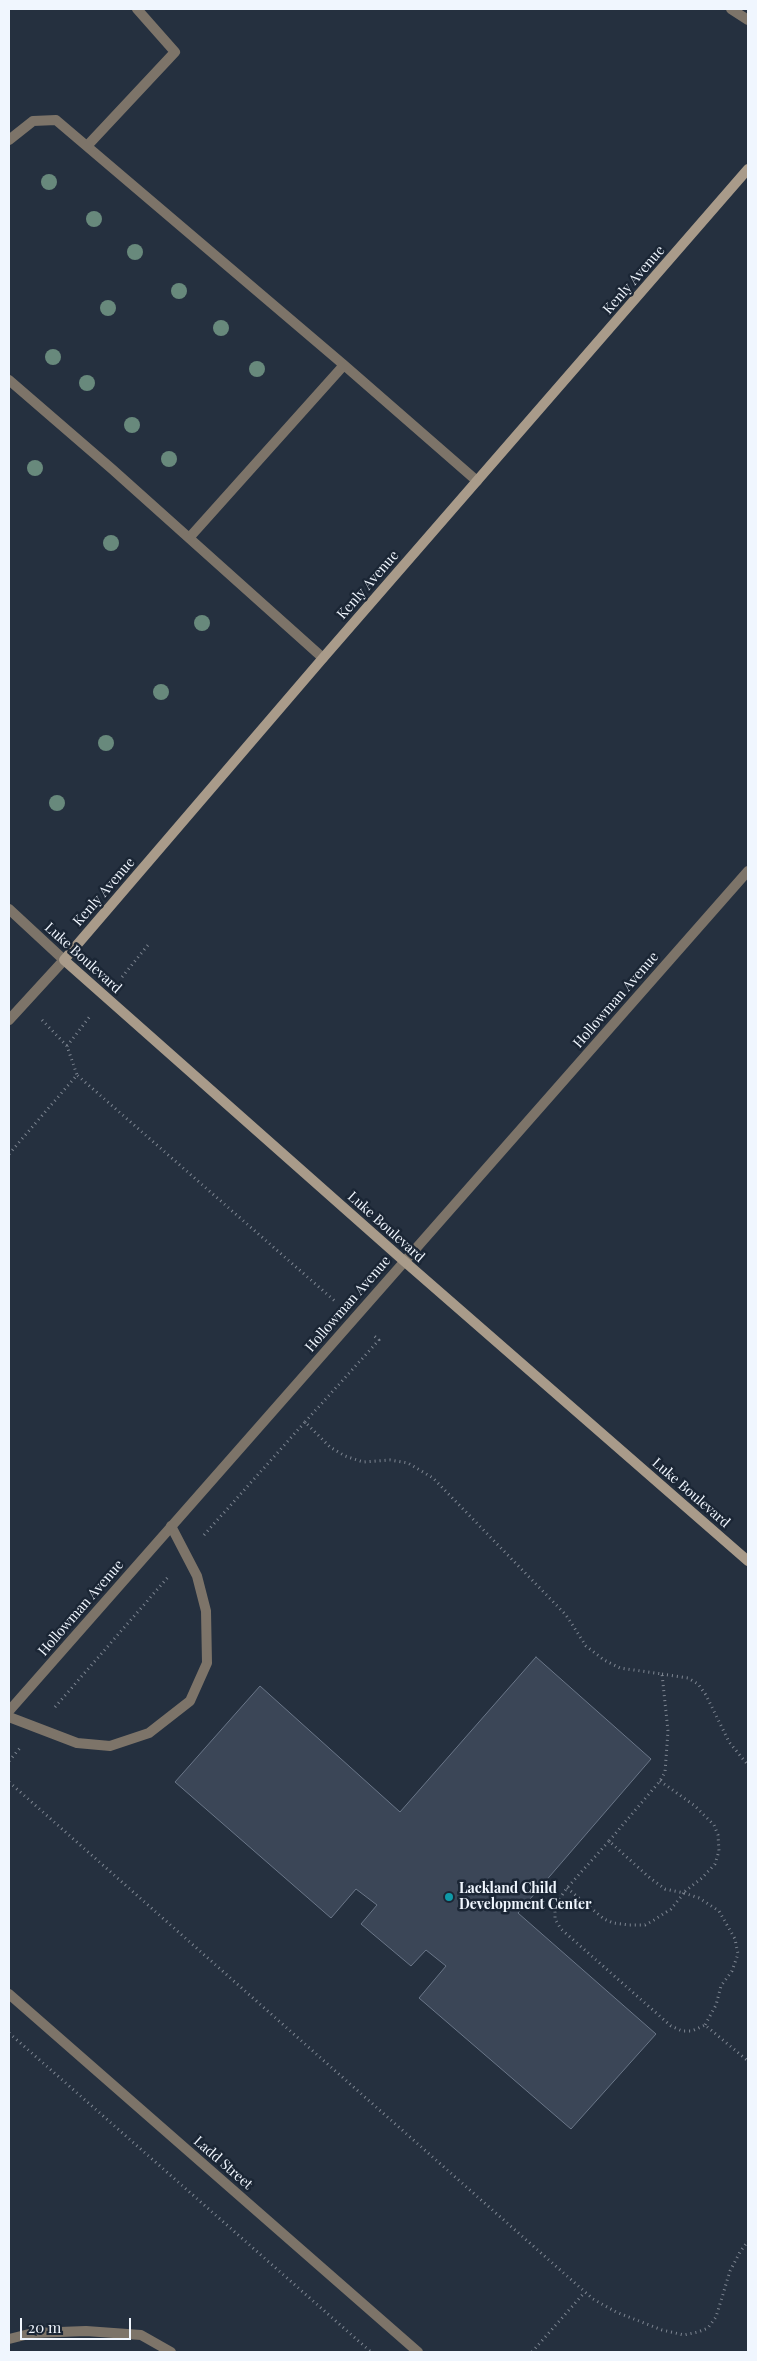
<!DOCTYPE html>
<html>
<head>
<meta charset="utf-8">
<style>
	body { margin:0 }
	#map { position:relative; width:757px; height:2361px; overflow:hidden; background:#25303f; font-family:"Playfair Display",serif }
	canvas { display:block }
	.frame { position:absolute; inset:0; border:10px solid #f0f6fe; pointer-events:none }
	.scale { position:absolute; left:20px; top:2318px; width:111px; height:22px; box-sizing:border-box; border:2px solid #f0f6fe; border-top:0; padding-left:6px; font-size:15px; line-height:18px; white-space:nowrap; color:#f0f6fe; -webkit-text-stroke:4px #1b2635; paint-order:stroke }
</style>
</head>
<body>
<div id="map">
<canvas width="757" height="2361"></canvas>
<div class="frame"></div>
<div class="scale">20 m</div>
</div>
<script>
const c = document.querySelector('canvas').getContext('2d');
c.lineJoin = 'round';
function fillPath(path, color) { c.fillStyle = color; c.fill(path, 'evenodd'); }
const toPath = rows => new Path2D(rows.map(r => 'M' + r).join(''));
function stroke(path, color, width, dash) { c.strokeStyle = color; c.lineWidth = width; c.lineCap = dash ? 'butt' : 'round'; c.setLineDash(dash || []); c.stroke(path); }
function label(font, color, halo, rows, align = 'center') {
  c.font = font + ' "Playfair Display",serif'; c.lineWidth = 5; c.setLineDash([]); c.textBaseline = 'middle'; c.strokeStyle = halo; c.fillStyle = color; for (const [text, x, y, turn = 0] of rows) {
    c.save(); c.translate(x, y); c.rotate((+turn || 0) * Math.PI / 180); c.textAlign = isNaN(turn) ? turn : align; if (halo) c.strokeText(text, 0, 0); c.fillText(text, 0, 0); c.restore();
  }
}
const building = toPath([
	[536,1657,651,1759,518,1913,656,2034,571,2129,419,1998,446,1966,426,1950,411,1966,361,1924,377,1905,356,1889,331,1918,175,1782,260,1686,400,1812,536,1657]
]);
const path = toPath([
	[122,977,148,945],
	[42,1020,67,1046,77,1075],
	[67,1046,91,1015],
	[9,1154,77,1075,336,1302],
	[305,1422,379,1340,372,1334],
	[204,1535,305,1422,330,1447,345,1456,363,1462,390,1460,408,1463,433,1478,566,1615,586,1646,604,1660,620,1668,662,1674,668,1731,665,1772,660,1781,609,1841],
	[662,1674,688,1678,698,1684,706,1695,729,1742,748,1765],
	[55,1707,169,1576],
	[9,1761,20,1748],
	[660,1781,695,1806,714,1825,718,1835,719,1851,715,1864,702,1878,684,1892],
	[9,1782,593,2299,616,2312,662,2330,684,2335,698,2332,708,2328,716,2317,730,2271,740,2252,748,2241],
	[567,1888,604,1919,613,1923,629,1925,645,1925,654,1920,671,1909,684,1893,665,1889,650,1878,609,1841,567,1888,555,1905,555,1919,561,1929,671,2026,682,2031,692,2031,705,2025,748,2061],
	[684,1893,699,1898,719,1911,735,1939,738,1954,732,1971,721,1986,716,2005,705,2025],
	[9,2033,371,2352],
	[532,2352,584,2293]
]);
const lane = toPath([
	[731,9,748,20],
	[9,140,33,121,56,120,344,365,477,481],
	[87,146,175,52,137,9],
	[9,380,112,469,323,658],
	[189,538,344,365],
	[9,1717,77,1743,110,1746,149,1733,190,1701,207,1663,206,1611,197,1576,171,1526],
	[9,2339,33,2333,86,2331,141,2335,171,2352]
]);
const street = toPath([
	[9,909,64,960,9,1020],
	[9,1711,748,871],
	[9,1994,418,2352]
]);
const secondary = toPath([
	[748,169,323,658,64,960,404,1261,748,1561]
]);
const trees = [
	[49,182],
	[94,219],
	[135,252],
	[179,291],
	[108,308],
	[221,328],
	[53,357],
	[257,369],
	[87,383],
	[132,425],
	[169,459],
	[35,468],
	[111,543],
	[202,623],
	[161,692],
	[106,743],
	[57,803]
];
const markers = [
	[449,1897,5,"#0f9aa8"]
];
const streetNames = [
	["Kenly Avenue",634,280,-49],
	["Kenly Avenue",368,585,-49],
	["Kenly Avenue",104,892,-49],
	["Luke Boulevard",83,958,42],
	["Hollowman Avenue",616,1000,-49],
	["Luke Boulevard",386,1227,42],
	["Hollowman Avenue",348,1304,-49],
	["Luke Boulevard",691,1493,41],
	["Hollowman Avenue",81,1608,-49],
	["Ladd Street",223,2163,41]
];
const poiNames = [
	["Lackland Child",459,1889],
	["Development Center",459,1905]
];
fillPath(building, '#3b4657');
stroke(building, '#6a7688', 1);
stroke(path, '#7e8692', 3, [1, 4]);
stroke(lane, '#7d7469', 10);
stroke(street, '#7d7469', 10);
stroke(secondary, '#a99b8a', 10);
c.fillStyle = '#68897c';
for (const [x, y] of trees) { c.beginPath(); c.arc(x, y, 8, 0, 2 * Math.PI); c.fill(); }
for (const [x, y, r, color] of markers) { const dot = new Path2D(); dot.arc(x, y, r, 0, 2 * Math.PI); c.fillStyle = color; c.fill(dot); stroke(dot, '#1b2635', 2); }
label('14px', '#f0f6fe', '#1b2635', streetNames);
label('bold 14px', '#f0f6fe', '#1b2635', poiNames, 'left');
</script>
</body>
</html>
